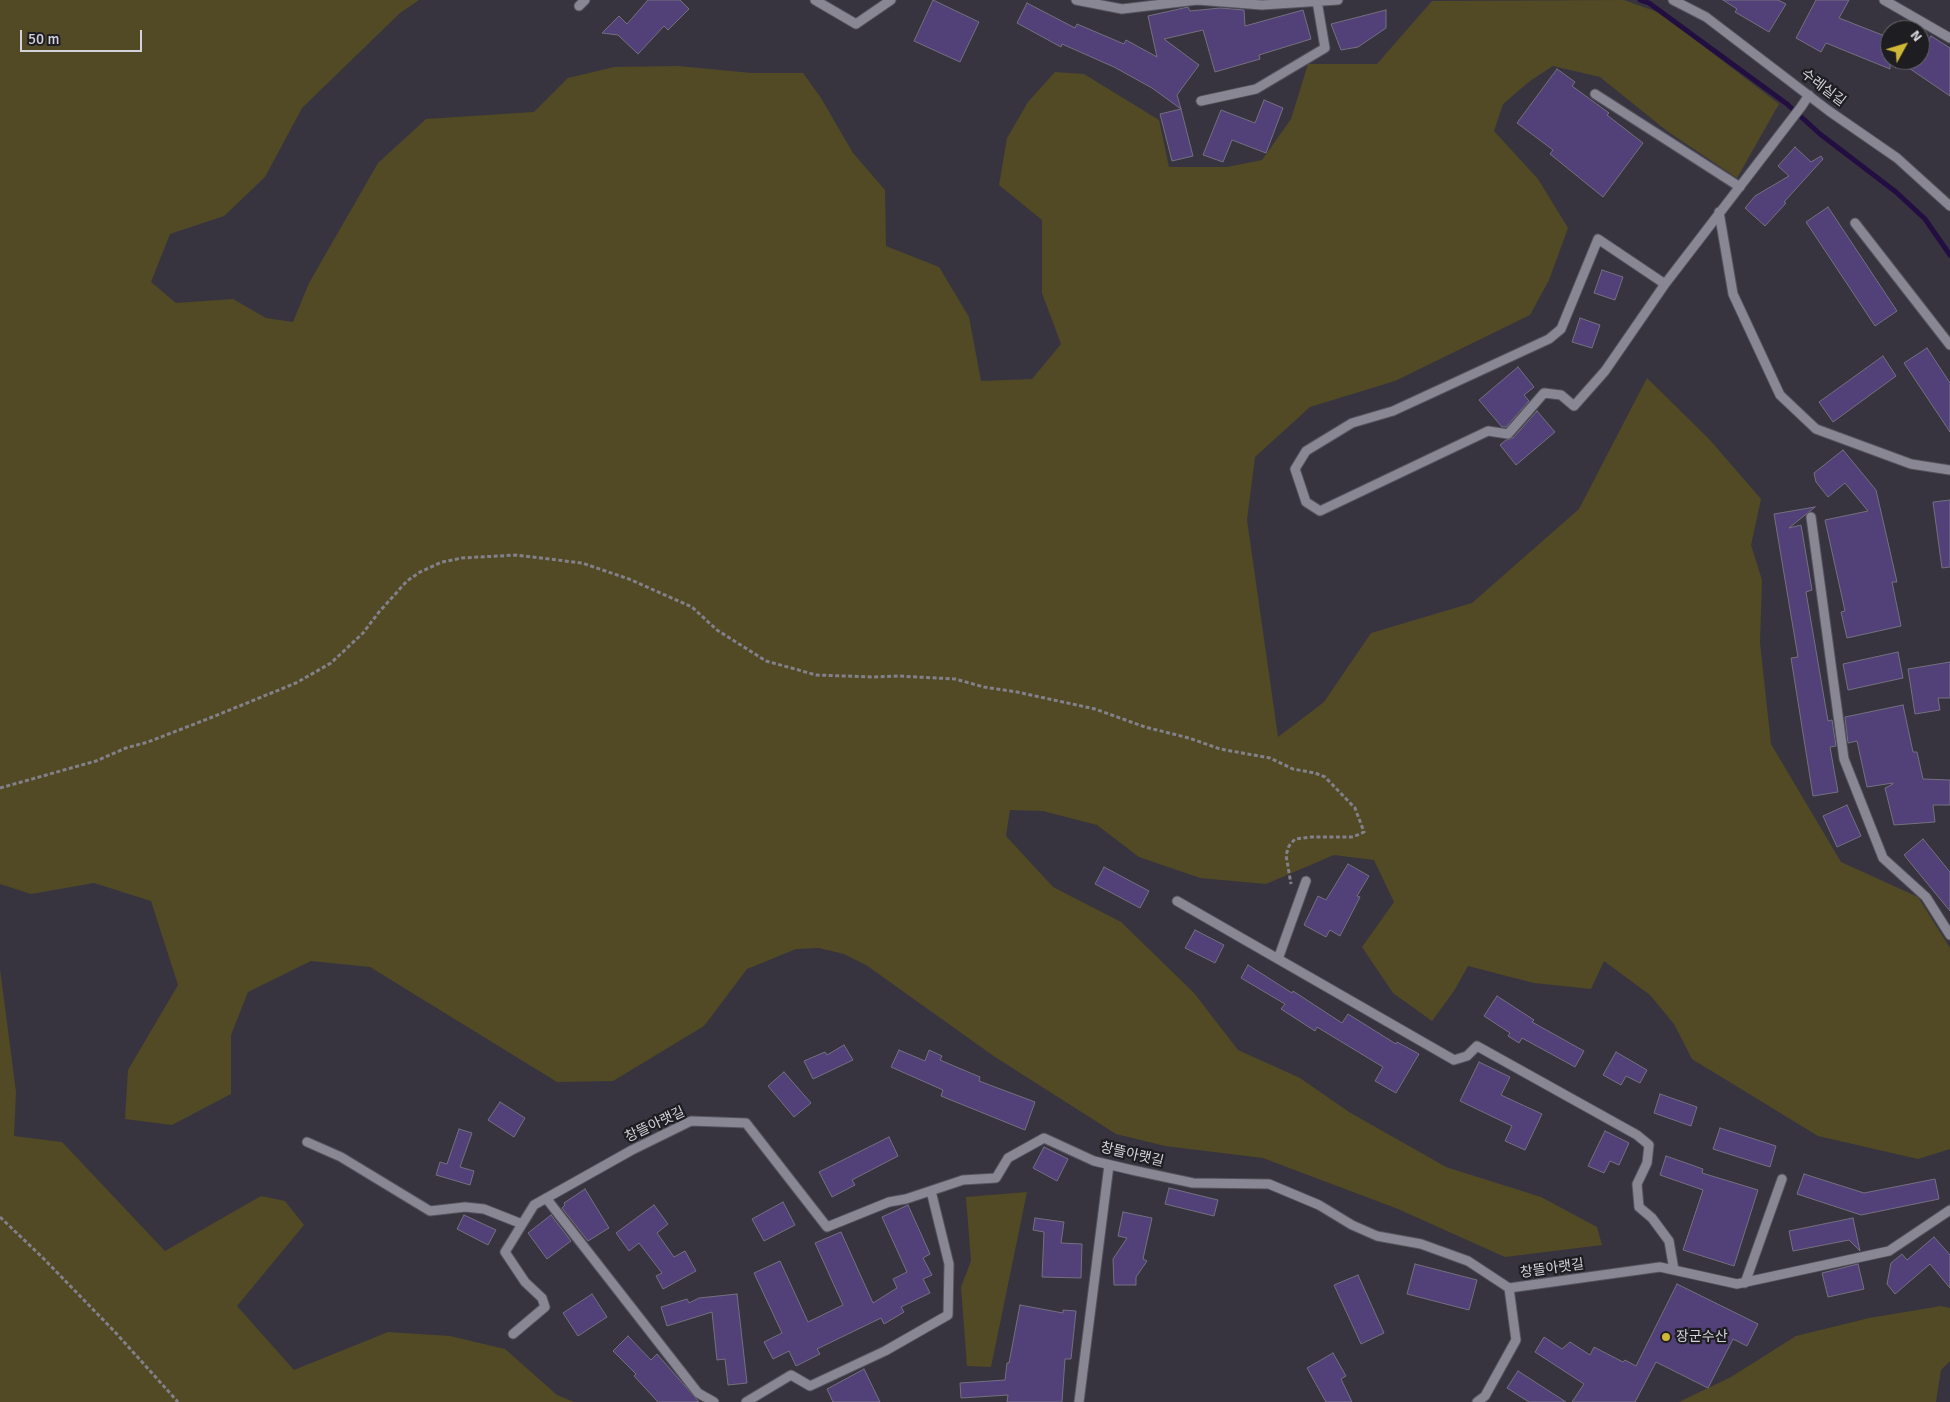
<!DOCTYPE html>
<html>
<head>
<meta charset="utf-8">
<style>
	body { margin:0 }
	#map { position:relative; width:1950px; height:1402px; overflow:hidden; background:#373440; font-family:Signika,sans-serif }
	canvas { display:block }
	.north { position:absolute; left:1880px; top:20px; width:50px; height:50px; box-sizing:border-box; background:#1e1d22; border:1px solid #67656c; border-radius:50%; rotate:51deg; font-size:14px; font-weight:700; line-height:20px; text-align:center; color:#d4d2da }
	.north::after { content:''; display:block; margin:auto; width:18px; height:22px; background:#d0b837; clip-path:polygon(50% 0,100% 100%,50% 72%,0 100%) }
	.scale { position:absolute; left:20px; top:30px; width:122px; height:22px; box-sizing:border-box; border:2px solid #d4d2da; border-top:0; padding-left:6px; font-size:15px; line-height:18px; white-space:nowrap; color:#d4d2da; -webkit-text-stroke:4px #1e1d22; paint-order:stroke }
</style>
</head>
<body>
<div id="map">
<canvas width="1950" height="1402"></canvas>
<div class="north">N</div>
<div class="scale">50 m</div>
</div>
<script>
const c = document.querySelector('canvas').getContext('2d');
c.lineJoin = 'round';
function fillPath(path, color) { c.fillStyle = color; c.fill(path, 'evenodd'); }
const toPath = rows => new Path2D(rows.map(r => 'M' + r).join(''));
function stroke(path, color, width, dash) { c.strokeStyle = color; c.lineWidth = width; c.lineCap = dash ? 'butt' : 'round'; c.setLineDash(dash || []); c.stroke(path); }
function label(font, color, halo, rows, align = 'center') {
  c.font = font + ' Signika,"Noto Sans KR",sans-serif'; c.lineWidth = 4.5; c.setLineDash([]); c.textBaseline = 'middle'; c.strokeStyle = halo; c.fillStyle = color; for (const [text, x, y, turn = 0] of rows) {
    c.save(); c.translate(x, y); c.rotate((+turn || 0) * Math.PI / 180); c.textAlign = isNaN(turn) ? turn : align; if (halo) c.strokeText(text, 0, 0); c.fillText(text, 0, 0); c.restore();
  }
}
const green = toPath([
	[0,0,419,0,400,13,302,108,265,177,224,216,170,234,151,282,176,303,233,299,266,318,293,322,309,283,378,163,426,119,534,112,568,78,614,67,678,66,752,73,803,73,821,98,853,153,885,190,886,246,939,267,969,317,981,381,1032,379,1061,344,1042,293,1042,220,999,185,1007,138,1028,102,1055,72,1084,74,1159,120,1169,167,1227,167,1262,160,1291,119,1308,64,1377,64,1432,1,1624,0,1660,13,1779,104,1737,178,1667,131,1600,77,1553,66,1530,81,1503,104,1494,131,1538,179,1568,228,1549,280,1530,315,1395,381,1310,407,1255,457,1247,520,1278,737,1324,702,1371,633,1472,603,1579,509,1647,378,1709,439,1761,499,1751,545,1762,580,1760,643,1771,744,1841,862,1918,897,1950,948,1950,1149,1918,1159,1818,1136,1692,1059,1674,1024,1650,995,1604,961,1591,989,1534,983,1468,966,1454,991,1432,1021,1393,993,1362,947,1394,902,1374,860,1334,855,1266,884,1200,878,1139,857,1097,825,1043,811,1010,810,1006,836,1053,887,1121,922,1194,993,1238,1050,1300,1078,1349,1112,1446,1167,1541,1197,1597,1227,1602,1245,1505,1257,1398,1209,1263,1158,1165,1146,1116,1134,995,1057,866,965,844,954,819,948,796,949,747,969,704,1026,613,1081,557,1082,370,967,311,961,248,992,231,1035,231,1094,172,1125,125,1119,128,1070,178,985,151,901,94,883,31,894,0,884],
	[0,969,16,1092,14,1136,62,1142,165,1251,261,1196,285,1201,304,1225,237,1306,294,1370,388,1332,450,1336,505,1349,557,1395,574,1402,0,1402],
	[1027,1192,991,1367,967,1366,961,1287,971,1261,966,1197],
	[1941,1306,1950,1308,1950,1361,1941,1370,1936,1402,1679,1402,1731,1377,1796,1336,1869,1318]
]);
const stream = toPath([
	[1640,0,1649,3,1787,104,1820,134,1896,192,1925,219,1950,255]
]);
const building = toPath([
	[648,0,680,0,689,9,668,30,664,26,638,54,618,35,602,33,619,16,627,24,648,0],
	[933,0,979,22,960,62,914,41,933,0],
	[1723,0,1778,0,1786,4,1769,32,1735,12,1737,9,1723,0],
	[1816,0,1849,0,1839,18,1890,38,1890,69,1826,43,1821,52,1796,38,1816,0],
	[1027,3,1075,28,1077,24,1124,44,1126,40,1157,57,1148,16,1188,7,1190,11,1220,8,1244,10,1245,26,1303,10,1311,39,1259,55,1260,59,1215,72,1203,30,1164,39,1199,65,1177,95,1181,109,1152,88,1114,67,1062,44,1061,47,1017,23,1027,3],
	[1386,10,1386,28,1358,47,1341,50,1331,24,1386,10],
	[1931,36,1950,48,1950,96,1897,60,1920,60,1920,52,1931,36],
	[1557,69,1575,82,1572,86,1609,113,1607,115,1643,143,1603,197,1550,154,1553,150,1517,123,1557,69],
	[1264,100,1283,108,1266,153,1232,140,1223,162,1203,155,1221,110,1255,123,1264,100],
	[1181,109,1193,156,1172,161,1160,114,1181,109],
	[1795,147,1811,162,1821,156,1823,159,1784,202,1786,203,1765,226,1745,208,1755,196,1789,176,1778,166,1795,147],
	[1828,207,1897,311,1875,326,1806,222,1828,207],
	[1602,270,1623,277,1615,300,1594,293,1602,270],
	[1580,318,1600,325,1592,348,1572,342,1580,318],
	[1927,348,1950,383,1950,432,1904,363,1927,348],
	[1883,356,1896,376,1833,422,1819,402,1883,356],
	[1518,367,1534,387,1524,395,1529,401,1506,427,1502,427,1479,400,1518,367],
	[1537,411,1555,432,1516,465,1500,445,1506,440,1513,438,1537,411],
	[1843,450,1876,490,1897,582,1892,582,1901,626,1847,638,1841,612,1845,611,1825,520,1868,511,1845,483,1828,497,1816,482,1814,473,1843,450],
	[1950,500,1950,567,1942,568,1933,502,1950,500],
	[1815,507,1789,528,1801,525,1812,590,1806,592,1828,721,1832,720,1836,746,1830,747,1838,792,1813,796,1791,658,1798,657,1774,514,1815,507],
	[1898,652,1903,678,1848,690,1843,664,1898,652],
	[1950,662,1950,698,1938,698,1940,710,1915,714,1908,669,1950,662],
	[1903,705,1913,752,1917,752,1923,779,1950,780,1950,805,1933,805,1935,822,1894,825,1885,788,1893,784,1893,783,1867,787,1857,741,1848,743,1845,717,1903,705],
	[1847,805,1861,836,1837,847,1823,816,1847,805],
	[1923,839,1950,872,1950,911,1904,855,1923,839],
	[1348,864,1369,876,1357,896,1360,897,1340,936,1330,930,1326,937,1304,925,1318,896,1326,900,1348,864],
	[1104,867,1149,891,1140,908,1095,884,1104,867],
	[1195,930,1224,945,1215,963,1185,948,1195,930],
	[1248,965,1292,993,1293,991,1342,1023,1348,1014,1396,1044,1397,1042,1419,1054,1396,1093,1375,1081,1383,1067,1317,1027,1315,1031,1281,1009,1285,1004,1241,978,1248,965],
	[1497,996,1534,1020,1532,1022,1584,1051,1575,1067,1522,1038,1519,1043,1508,1036,1510,1033,1484,1016,1497,996],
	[844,1045,853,1060,813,1079,804,1061,825,1052,827,1055,844,1045],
	[899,1050,925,1061,929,1050,942,1056,940,1060,980,1077,979,1081,1035,1102,1025,1130,941,1096,943,1090,891,1067,899,1050],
	[1616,1052,1647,1070,1640,1083,1626,1076,1621,1085,1603,1075,1616,1052],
	[1479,1062,1510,1077,1501,1095,1542,1114,1525,1150,1505,1141,1512,1126,1460,1101,1479,1062],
	[784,1072,811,1103,794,1117,768,1086,784,1072],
	[1660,1094,1697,1107,1691,1126,1654,1113,1660,1094],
	[500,1102,525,1118,514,1137,488,1120,500,1102],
	[1720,1128,1776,1146,1770,1167,1713,1149,1720,1128],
	[459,1129,472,1133,460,1167,474,1171,470,1185,436,1175,440,1162,447,1164,459,1129],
	[1605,1131,1629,1143,1619,1165,1610,1161,1604,1173,1588,1166,1605,1131],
	[889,1137,898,1156,852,1180,855,1185,832,1197,819,1172,889,1137],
	[1044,1147,1068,1159,1057,1181,1033,1168,1044,1147],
	[1666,1156,1703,1169,1702,1173,1758,1190,1734,1266,1683,1250,1703,1190,1660,1175,1666,1156],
	[1804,1174,1864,1193,1935,1179,1939,1199,1861,1215,1797,1194,1804,1174],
	[1169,1188,1218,1200,1214,1216,1165,1204,1169,1188],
	[585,1189,609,1228,588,1241,562,1208,565,1205,564,1203,585,1189],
	[783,1202,795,1225,764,1241,752,1219,783,1202],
	[654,1205,668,1224,657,1233,674,1257,685,1251,696,1271,663,1289,656,1276,662,1273,639,1243,629,1251,616,1233,654,1205],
	[908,1205,930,1254,923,1258,932,1275,923,1279,930,1293,901,1307,904,1312,884,1324,881,1318,817,1349,820,1354,796,1366,789,1351,773,1359,764,1342,782,1333,754,1273,780,1261,808,1322,843,1305,815,1243,841,1232,873,1303,897,1288,893,1279,907,1272,882,1217,908,1205],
	[1123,1212,1152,1218,1143,1259,1147,1261,1136,1277,1136,1285,1114,1285,1113,1259,1127,1238,1118,1236,1123,1212],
	[464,1215,496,1230,488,1245,457,1229,464,1215],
	[551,1215,571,1241,547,1259,528,1233,551,1215],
	[1035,1218,1064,1222,1061,1243,1082,1244,1081,1278,1042,1277,1044,1232,1033,1230,1035,1218],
	[1853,1218,1860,1251,1849,1240,1793,1251,1789,1231,1853,1218],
	[1934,1237,1950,1255,1950,1288,1930,1264,1895,1294,1887,1284,1891,1263,1902,1254,1907,1260,1934,1237],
	[1415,1264,1477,1280,1469,1310,1407,1294,1415,1264],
	[1858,1264,1864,1289,1828,1297,1822,1273,1858,1264],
	[1358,1275,1384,1333,1361,1344,1334,1285,1358,1275],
	[1677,1284,1758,1324,1747,1346,1733,1339,1708,1388,1656,1362,1635,1402,1572,1402,1584,1384,1535,1352,1544,1337,1562,1349,1570,1342,1590,1355,1594,1347,1623,1362,1625,1360,1636,1366,1677,1284],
	[592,1294,607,1317,578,1336,563,1313,592,1294],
	[737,1294,747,1383,728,1385,725,1359,717,1360,712,1312,667,1326,661,1307,687,1299,689,1303,699,1298,737,1294],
	[1020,1305,1063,1313,1063,1310,1076,1311,1071,1359,1065,1359,1062,1402,1007,1402,1008,1395,961,1398,960,1383,1005,1380,1007,1363,1009,1363,1020,1305],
	[628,1336,651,1360,657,1354,699,1402,658,1402,634,1376,636,1374,613,1351,628,1336],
	[1333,1353,1346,1376,1341,1379,1352,1402,1326,1402,1307,1368,1333,1353],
	[864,1369,880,1402,833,1402,827,1389,864,1369],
	[1518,1371,1566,1402,1529,1402,1507,1388,1518,1371]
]);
const path = toPath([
	[0,788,96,761,126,748,148,742,210,718,296,683,331,663,363,633,379,612,407,581,420,572,442,562,462,558,516,555,582,563,629,579,692,607,717,630,766,661,795,669,816,675,874,677,898,676,955,679,984,687,1017,692,1095,709,1145,727,1189,738,1220,749,1270,758,1293,769,1315,773,1325,777,1355,808,1364,832,1353,837,1311,837,1295,839,1289,846,1286,855,1291,884],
	[0,1217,44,1259,115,1332,178,1402]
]);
const minor = toPath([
	[815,0,856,24,891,0],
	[1076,0,1122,9,1197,0,1262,5,1338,0],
	[1673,0,1706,17,1829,111,1897,158,1950,206],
	[1884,0,1950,38],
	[579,6,585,0],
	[1595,94,1740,187],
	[1201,101,1256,89,1325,48,1317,1],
	[1719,212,1733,294,1780,395,1816,429,1911,464,1950,470],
	[1855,223,1950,345],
	[1665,284,1598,239,1561,329,1549,339,1393,411,1352,423,1306,451,1295,469,1306,502,1320,511,1488,431,1508,434,1544,393,1561,395,1574,406,1605,371,1665,284,1801,107,1809,95],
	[1811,517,1844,759,1883,858,1926,897,1950,935],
	[1177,901,1454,1060,1467,1056,1477,1046,1637,1135,1649,1145,1647,1163,1637,1184,1639,1207,1652,1218,1669,1241,1674,1270],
	[1278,959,1306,881],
	[307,1142,341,1157,430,1211,465,1207,484,1209,522,1224],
	[546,1198,698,1393,714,1402],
	[1745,1283,1782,1179],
	[513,1334,545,1307,542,1298,525,1282,505,1252,534,1205,632,1150,691,1121,746,1123,827,1227,889,1202,906,1199,963,1180,996,1178,1008,1158,1044,1138,1094,1161,1132,1170,1193,1183,1269,1184,1319,1205,1352,1225,1377,1236,1421,1244,1468,1261,1509,1288,1660,1267,1737,1284,1889,1251,1950,1210],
	[746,1402,791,1375,810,1386,885,1351,948,1315,949,1264,931,1191],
	[1079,1402,1109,1165],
	[1477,1402,1485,1396,1516,1340,1509,1288]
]);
const markers = [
	[1666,1337,5,"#d0b837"]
];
const streetNames = [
	["수레실길",1823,88,37],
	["창뜰아랫길",655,1125,-25],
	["창뜰아랫길",1132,1155,13],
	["창뜰아랫길",1552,1269,-8]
];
const poiNames = [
	["장군수산",1676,1337]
];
fillPath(green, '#514a24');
stroke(stream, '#220e41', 5);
fillPath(building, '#524179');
stroke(building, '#74707e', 1);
stroke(minor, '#55535d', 11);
stroke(path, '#83808a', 3, [4, 2.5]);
stroke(minor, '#8a8795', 9);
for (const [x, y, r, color] of markers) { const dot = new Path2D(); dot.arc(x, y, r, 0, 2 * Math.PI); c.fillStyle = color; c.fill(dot); stroke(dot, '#1e1d22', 2); }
label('14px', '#d4d2da', '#1e1d22', streetNames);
label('14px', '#d4d2da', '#1e1d22', poiNames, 'left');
</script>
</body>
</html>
